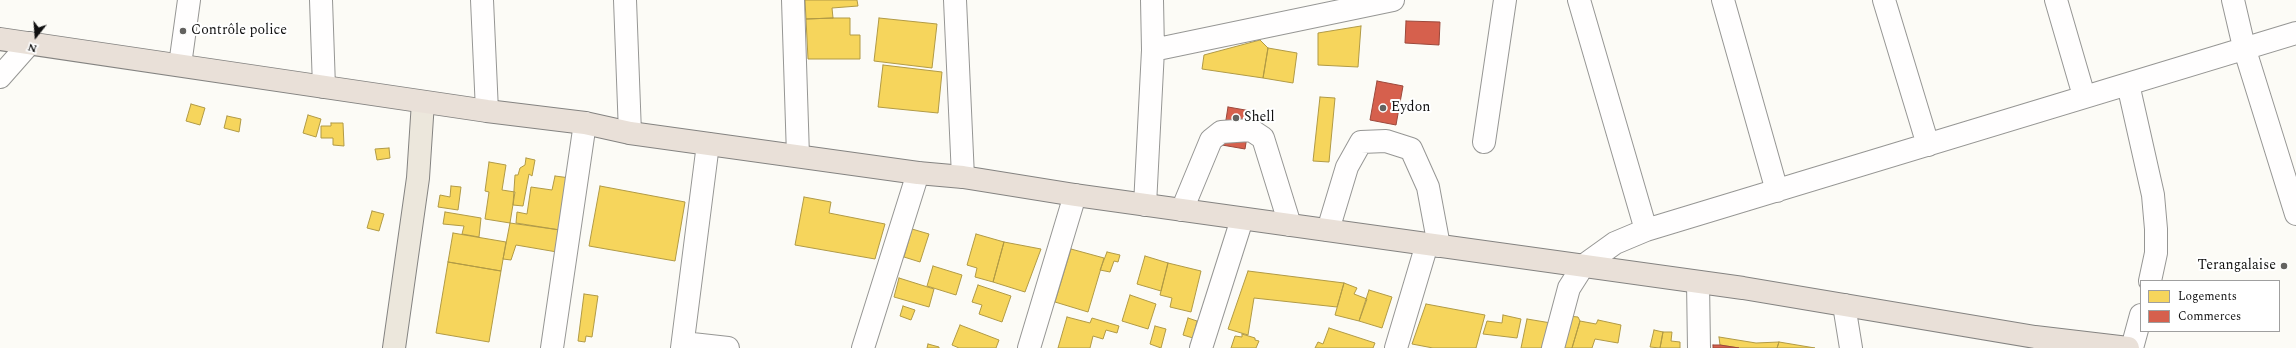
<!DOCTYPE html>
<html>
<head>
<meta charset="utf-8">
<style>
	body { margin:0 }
	#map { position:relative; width:2296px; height:348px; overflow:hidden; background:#fcfbf6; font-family:Spectral,serif }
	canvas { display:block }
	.legend { position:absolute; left:2140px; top:280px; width:140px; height:52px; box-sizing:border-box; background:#fff; border:1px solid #9f9f9f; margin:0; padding:5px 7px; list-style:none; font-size:12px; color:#101010 }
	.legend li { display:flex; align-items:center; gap:8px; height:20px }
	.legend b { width:20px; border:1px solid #9f9f9f }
	.north { position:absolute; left:16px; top:16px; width:40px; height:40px; -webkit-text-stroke:3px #fff; paint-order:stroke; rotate:197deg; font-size:11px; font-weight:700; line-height:16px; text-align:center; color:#101010 }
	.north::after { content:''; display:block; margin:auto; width:14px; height:18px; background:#101010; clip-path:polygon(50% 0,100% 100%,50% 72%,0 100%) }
</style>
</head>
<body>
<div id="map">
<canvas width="2296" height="348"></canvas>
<ul class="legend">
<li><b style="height:11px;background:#f6d55c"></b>Logements</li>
<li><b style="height:11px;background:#d6604d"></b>Commerces</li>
</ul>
<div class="north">N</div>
</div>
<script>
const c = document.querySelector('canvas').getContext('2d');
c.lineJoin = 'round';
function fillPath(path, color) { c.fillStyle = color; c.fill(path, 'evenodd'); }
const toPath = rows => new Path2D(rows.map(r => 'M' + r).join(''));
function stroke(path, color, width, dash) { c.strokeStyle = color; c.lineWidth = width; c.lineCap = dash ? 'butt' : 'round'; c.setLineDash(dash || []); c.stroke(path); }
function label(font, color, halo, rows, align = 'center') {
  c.font = font + ' Spectral,serif'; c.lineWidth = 4; c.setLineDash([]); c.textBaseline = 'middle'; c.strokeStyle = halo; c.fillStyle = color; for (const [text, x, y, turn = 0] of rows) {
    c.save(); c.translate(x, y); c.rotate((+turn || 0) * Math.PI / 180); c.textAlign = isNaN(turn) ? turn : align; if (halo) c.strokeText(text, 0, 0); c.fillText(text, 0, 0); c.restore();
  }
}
const homes = toPath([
	[805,0,857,0,858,6,832,8,833,18,806,19,805,0],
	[833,18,850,18,850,35,860,35,860,59,808,59,806,19,833,18],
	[879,18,937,24,932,68,874,61,879,18],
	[1361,26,1358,67,1318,65,1318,33,1361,26],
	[1260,40,1268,48,1263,78,1202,69,1204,55,1260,40],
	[1268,48,1297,53,1293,83,1263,78,1268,48],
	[883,65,942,72,938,113,878,107,883,65],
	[1320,97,1335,98,1329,162,1313,161,1320,97],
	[191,104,205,108,200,125,186,121,191,104],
	[308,115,321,119,316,137,303,133,308,115],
	[227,116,241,119,239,132,224,128,227,116],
	[331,123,343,123,344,146,333,145,333,138,321,138,321,126,331,126,331,123],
	[389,148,390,158,377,160,375,149,389,148],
	[526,158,535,160,532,176,529,174,523,206,513,205,515,175,518,175,520,168,525,165,526,158],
	[489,162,506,165,502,190,515,192,510,223,485,219,489,192,485,191,489,162],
	[555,176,570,178,560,230,516,223,517,212,527,214,531,187,552,190,555,176],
	[451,186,461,187,458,210,438,207,440,195,450,197,451,186],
	[600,186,685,202,675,261,589,246,600,186],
	[804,197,831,202,829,213,885,224,875,259,795,245,804,197],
	[372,211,384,214,379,231,367,228,372,211],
	[445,212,481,218,479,237,462,234,464,226,443,224,445,212],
	[510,223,560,230,557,252,516,245,511,260,503,259,510,223],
	[912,229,929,234,920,262,904,257,912,229],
	[453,233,506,242,501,271,448,262,453,233],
	[976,234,1004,242,993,282,975,277,977,268,967,265,976,234],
	[1004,242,1041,249,1025,292,993,282,1004,242],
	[1071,249,1104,258,1088,312,1055,302,1071,249],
	[1107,252,1120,255,1118,262,1114,261,1110,272,1100,270,1107,252],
	[1145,256,1168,263,1161,291,1137,284,1145,256],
	[448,262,501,271,489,342,436,333,448,262],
	[1168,263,1201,271,1191,312,1170,307,1172,298,1160,295,1168,263],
	[933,266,962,275,956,295,927,286,933,266],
	[1248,271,1344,283,1337,307,1254,298,1248,335,1228,329,1248,271],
	[899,278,934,289,929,307,894,297,899,278],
	[1344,283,1357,288,1354,294,1367,299,1359,321,1335,315,1344,283],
	[978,285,1011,296,1002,322,979,314,982,305,972,302,978,285],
	[1369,290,1392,297,1382,328,1359,321,1369,290],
	[584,294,598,296,592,337,586,336,585,342,578,341,584,294],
	[1130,295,1156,304,1148,329,1122,321,1130,295],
	[1426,304,1485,315,1476,348,1433,348,1412,344,1426,304],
	[903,306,915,310,911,320,900,316,903,306],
	[1503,315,1521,319,1517,338,1483,334,1487,321,1502,323,1503,315],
	[1568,316,1578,317,1580,321,1572,348,1561,348,1568,316],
	[1067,317,1090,323,1092,318,1119,326,1117,333,1106,330,1103,339,1093,336,1090,348,1058,348,1067,317],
	[1188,318,1197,321,1193,338,1183,335,1188,318],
	[1527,319,1551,323,1544,348,1521,348,1527,319],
	[1598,320,1621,325,1618,343,1595,339,1592,348,1572,348,1580,321,1596,324,1598,320],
	[960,325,999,340,996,348,959,348,952,345,960,325],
	[1155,326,1166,329,1161,348,1150,344,1155,326],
	[1329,328,1375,343,1373,348,1315,348,1318,342,1323,344,1329,328],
	[1654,330,1663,332,1660,348,1650,347,1654,330],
	[1663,332,1672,332,1671,341,1680,342,1680,348,1660,348,1663,332],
	[1242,334,1255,338,1255,340,1259,341,1256,348,1231,348,1235,336,1242,337,1242,334],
	[1719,337,1756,343,1779,342,1777,348,1739,348,1720,345,1719,337],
	[1779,342,1815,348,1777,348,1779,342],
	[928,344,939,347,939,348,927,348,928,344]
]);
const shops = toPath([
	[1406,21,1440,22,1439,45,1405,43,1406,21],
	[1377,81,1403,86,1396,125,1370,120,1377,81],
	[1228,107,1251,111,1245,149,1222,145,1228,107],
	[1713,345,1720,345,1739,348,1713,348,1713,345]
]);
const minor = toPath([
	[321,0,324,87],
	[482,0,487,111],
	[625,0,630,133],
	[793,0,798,156],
	[955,0,963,177],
	[1579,0,1646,230],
	[1723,0,1777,191],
	[1884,0,1928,145],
	[2056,0,2084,96],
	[2233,0,2244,47,2296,214],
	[1153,50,1393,0],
	[180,65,189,0],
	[0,77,30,43],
	[2128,84,2153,195,2156,229,2156,253,2150,281],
	[1484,142,1505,0],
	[1145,205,1153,50,1152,0],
	[1182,210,1211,140,1221,132,1251,130,1263,138,1290,225],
	[1328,230,1347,167,1361,142,1386,141,1411,149,1428,187,1439,246],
	[1698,282,1699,348],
	[1844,305,1851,348],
	[683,343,728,348],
	[552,348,585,123],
	[682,348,708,144],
	[863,348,918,173],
	[1029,348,1075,195],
	[1201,348,1242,219],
	[1396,348,1427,244],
	[1553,348,1569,288,1583,266,1615,243,1646,230,2296,33],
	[2132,348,2141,315]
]);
const major = toPath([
	[394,348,418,178,423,102]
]);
const highway = toPath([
	[0,39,487,111,585,123,630,133,918,173,963,177,1075,195,1743,288,2035,337,2128,348]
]);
const markers = [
	[183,31,4,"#636260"],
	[1383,108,4,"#636260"],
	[1236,118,4,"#636260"],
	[2284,266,4,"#636260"]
];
const poiNames = [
	["Contrôle police",191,31],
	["Eydon",1391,108],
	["Shell",1244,118],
	["Terangalaise",2276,266,"right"]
];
fillPath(homes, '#f6d55c');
stroke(homes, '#b19a45', 1);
fillPath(shops, '#d6604d');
stroke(shops, '#9b483b', 1);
stroke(minor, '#969694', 24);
stroke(major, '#848381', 24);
stroke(highway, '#848381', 24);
stroke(minor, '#fffefe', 22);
stroke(major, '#ece7dc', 22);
stroke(highway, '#e9e0d8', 22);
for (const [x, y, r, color] of markers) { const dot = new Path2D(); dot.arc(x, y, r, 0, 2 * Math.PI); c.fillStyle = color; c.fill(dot); stroke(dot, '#fff', 1.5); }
label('14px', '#101010', '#fff', poiNames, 'left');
</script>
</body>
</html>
